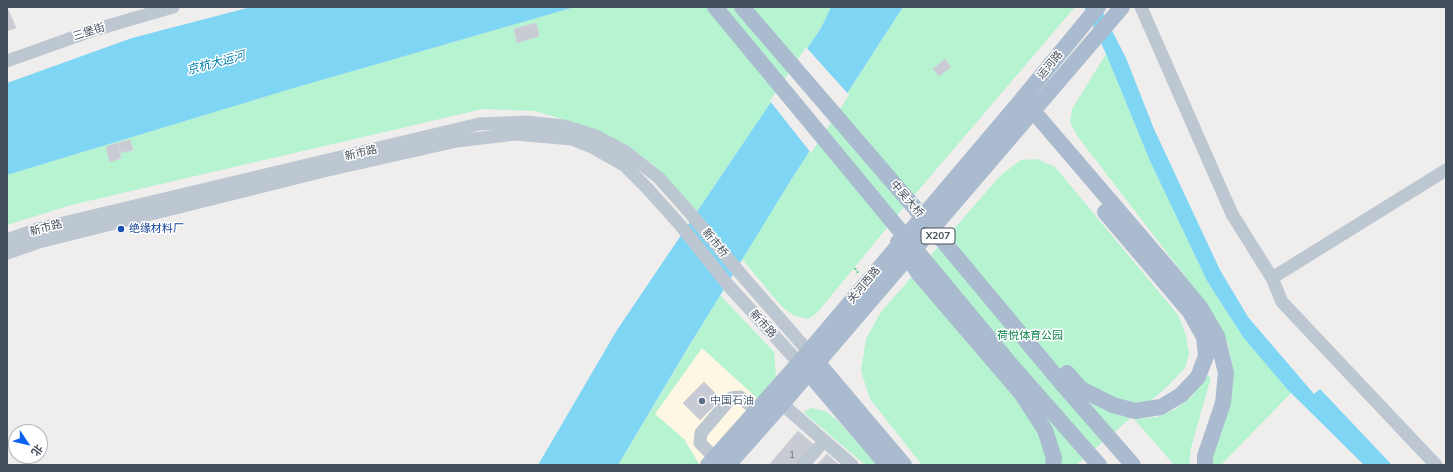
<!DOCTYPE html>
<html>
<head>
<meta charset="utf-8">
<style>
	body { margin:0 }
	#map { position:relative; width:1453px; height:472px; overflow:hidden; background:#f0eded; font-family:Mulish,"Noto Sans SC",sans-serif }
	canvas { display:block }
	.frame { position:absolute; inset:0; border:8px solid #444f5c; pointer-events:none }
	.north { position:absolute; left:8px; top:424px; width:40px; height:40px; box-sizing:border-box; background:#fff; border:1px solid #b4b9be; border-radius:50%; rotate:125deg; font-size:11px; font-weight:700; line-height:16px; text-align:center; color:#444f5c }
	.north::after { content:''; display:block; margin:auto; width:14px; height:18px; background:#0862ef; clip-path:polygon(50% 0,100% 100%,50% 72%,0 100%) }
</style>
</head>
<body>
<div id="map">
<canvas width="1453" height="472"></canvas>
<div class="frame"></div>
<div class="north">北</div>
</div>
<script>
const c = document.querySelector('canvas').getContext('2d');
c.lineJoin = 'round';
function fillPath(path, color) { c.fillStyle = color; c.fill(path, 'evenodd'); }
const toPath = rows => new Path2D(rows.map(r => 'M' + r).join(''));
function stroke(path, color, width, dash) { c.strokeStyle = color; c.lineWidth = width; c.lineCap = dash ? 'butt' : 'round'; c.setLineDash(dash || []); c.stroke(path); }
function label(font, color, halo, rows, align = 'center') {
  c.font = font + ' Mulish,"Noto Sans SC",sans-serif'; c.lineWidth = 3; c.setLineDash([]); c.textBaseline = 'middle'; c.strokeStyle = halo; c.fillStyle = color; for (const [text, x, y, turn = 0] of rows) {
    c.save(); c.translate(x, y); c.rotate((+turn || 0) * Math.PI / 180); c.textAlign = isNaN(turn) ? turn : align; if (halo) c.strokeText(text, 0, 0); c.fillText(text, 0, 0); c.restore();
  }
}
const commercial = toPath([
	[702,348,758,399,699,464,684,439,655,414]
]);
const green = toPath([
	[575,7,831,7,821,28,696,213,654,165,626,145,582,125,535,111,483,109,71,205,7,225,7,175,294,88],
	[903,7,1075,7,899,213,817,313,808,319,795,316,782,307,742,259,791,180],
	[1106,54,1150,161,1207,281,1243,337,1291,393,1221,465,1211,465,1214,450,1229,409,1234,374,1228,343,1208,306,1078,137,1070,123,1072,109],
	[1037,159,1055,167,1178,315,1186,335,1189,354,1185,368,1168,386,1076,465,922,465,870,399,861,371,866,339,881,312,1001,175,1021,160],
	[720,295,774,352,776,377,758,399,702,348,655,414,684,439,699,464,618,465],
	[1206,376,1211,377,1191,448,1189,465,1174,465,1134,419,1158,417,1176,409,1192,396],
	[812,408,825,411,837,420,878,465,865,465,803,412]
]);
const water = toPath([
	[251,7,575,7,294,88,7,175,7,83,132,38],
	[831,7,903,7,791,180,689,346,618,465,538,465,617,330,821,28],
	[1084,7,1100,7,1126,58,1154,129,1220,270,1248,317,1314,394,1320,389,1392,465,1364,465,1287,389,1243,337,1207,281,1150,161,1106,54]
]);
const pier = toPath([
	[806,47,849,95,811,153,770,101]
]);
const building = toPath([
	[7,7,16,28,7,31,7,7],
	[536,23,539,36,517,43,514,29,536,23],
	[945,59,951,67,939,76,933,69,945,59],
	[130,140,133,150,121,153,118,143,130,140],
	[117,143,121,158,110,162,106,147,117,143],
	[704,382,721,399,700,420,683,403,704,382],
	[798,431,814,445,797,465,769,465,798,431],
	[827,454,839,465,817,465,827,454]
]);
const path = toPath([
	[854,268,858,271,857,273]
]);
const minor = toPath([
	[1141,7,1232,214,1272,278,1282,302,1436,465],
	[7,61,94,30,173,7],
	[7,240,38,229,479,124,526,122,564,126,596,136,626,152,659,178,691,214,739,272,808,351],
	[7,253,39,242,328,170,457,141,515,134,572,139,594,148,624,165,648,189,681,226,728,285,799,363],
	[1272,278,1446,170],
	[782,404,852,465],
	[715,458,700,443,701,433,731,398,740,397,757,411],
	[803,465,818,448]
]);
const major = toPath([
	[1026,107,1034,112,1171,272,1200,307,1217,336,1226,373,1223,403,1205,456,1205,465],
	[1105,212,1190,312,1204,337,1206,356],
	[811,355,904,465],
	[802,365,887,465],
	[708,465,799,363,1019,103,1098,7],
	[728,465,782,404,1122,7]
]);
const majorBridge = toPath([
	[715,7,1012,366,1099,465],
	[742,7,933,229,1064,386,1133,465],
	[898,242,919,274,1021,393,1045,430,1054,458,1053,465],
	[1067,373,1081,389,1113,405,1135,411,1161,407,1181,395,1198,377,1206,356]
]);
const markers = [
	[121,229,4,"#1a4fb4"],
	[702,401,4,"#5c6f8a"]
];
const numberNames = [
	["1",792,455]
];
const shields = [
	[938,236,34]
];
const shieldNames = [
	["X207",938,236]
];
const streetNames = [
	["三堡街",89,32,-18],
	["运河路",1050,65,-50],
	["新市路",361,153,-13],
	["中吴大桥",907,199,49],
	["新市路",46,228,-15],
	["新市桥",715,243,51],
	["关河西路",864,285,-50],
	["新市路",763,324,48]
];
const transitNames = [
	["绝缘材料厂",129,229]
];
const parkNames = [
	["荷悦体育公园",1030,336]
];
const serviceNames = [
	["中国石油",710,401]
];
const waterNames = [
	["京杭大运河",216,63,-15]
];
fillPath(commercial, '#fdf7e3');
fillPath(green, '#b6f3d0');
fillPath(water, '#7fd6f4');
fillPath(pier, '#f0eded');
fillPath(building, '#c8cbd3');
stroke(building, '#d0d2d9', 1);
stroke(path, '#6bd4a5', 2, [3, 2]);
stroke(minor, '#bcc7d1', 13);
stroke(major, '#aabbcf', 16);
stroke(majorBridge, '#aabbcf', 16);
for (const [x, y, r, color] of markers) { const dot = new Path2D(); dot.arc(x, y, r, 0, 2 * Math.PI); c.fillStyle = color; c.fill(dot); stroke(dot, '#fff', 1.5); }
label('9px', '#656e7a', null, numberNames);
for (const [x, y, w] of shields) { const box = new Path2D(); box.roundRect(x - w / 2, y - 8, w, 16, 3); c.fillStyle = '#fff'; c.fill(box); stroke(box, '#444f5c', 1); }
label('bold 10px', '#444f5c', null, shieldNames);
label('11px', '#444f5c', '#fff', streetNames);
label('11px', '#164399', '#fff', transitNames, 'left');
label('11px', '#0e844e', '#fff', parkNames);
label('11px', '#4e5e75', '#fff', serviceNames, 'left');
label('italic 12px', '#017fab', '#fff', waterNames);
</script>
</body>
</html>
